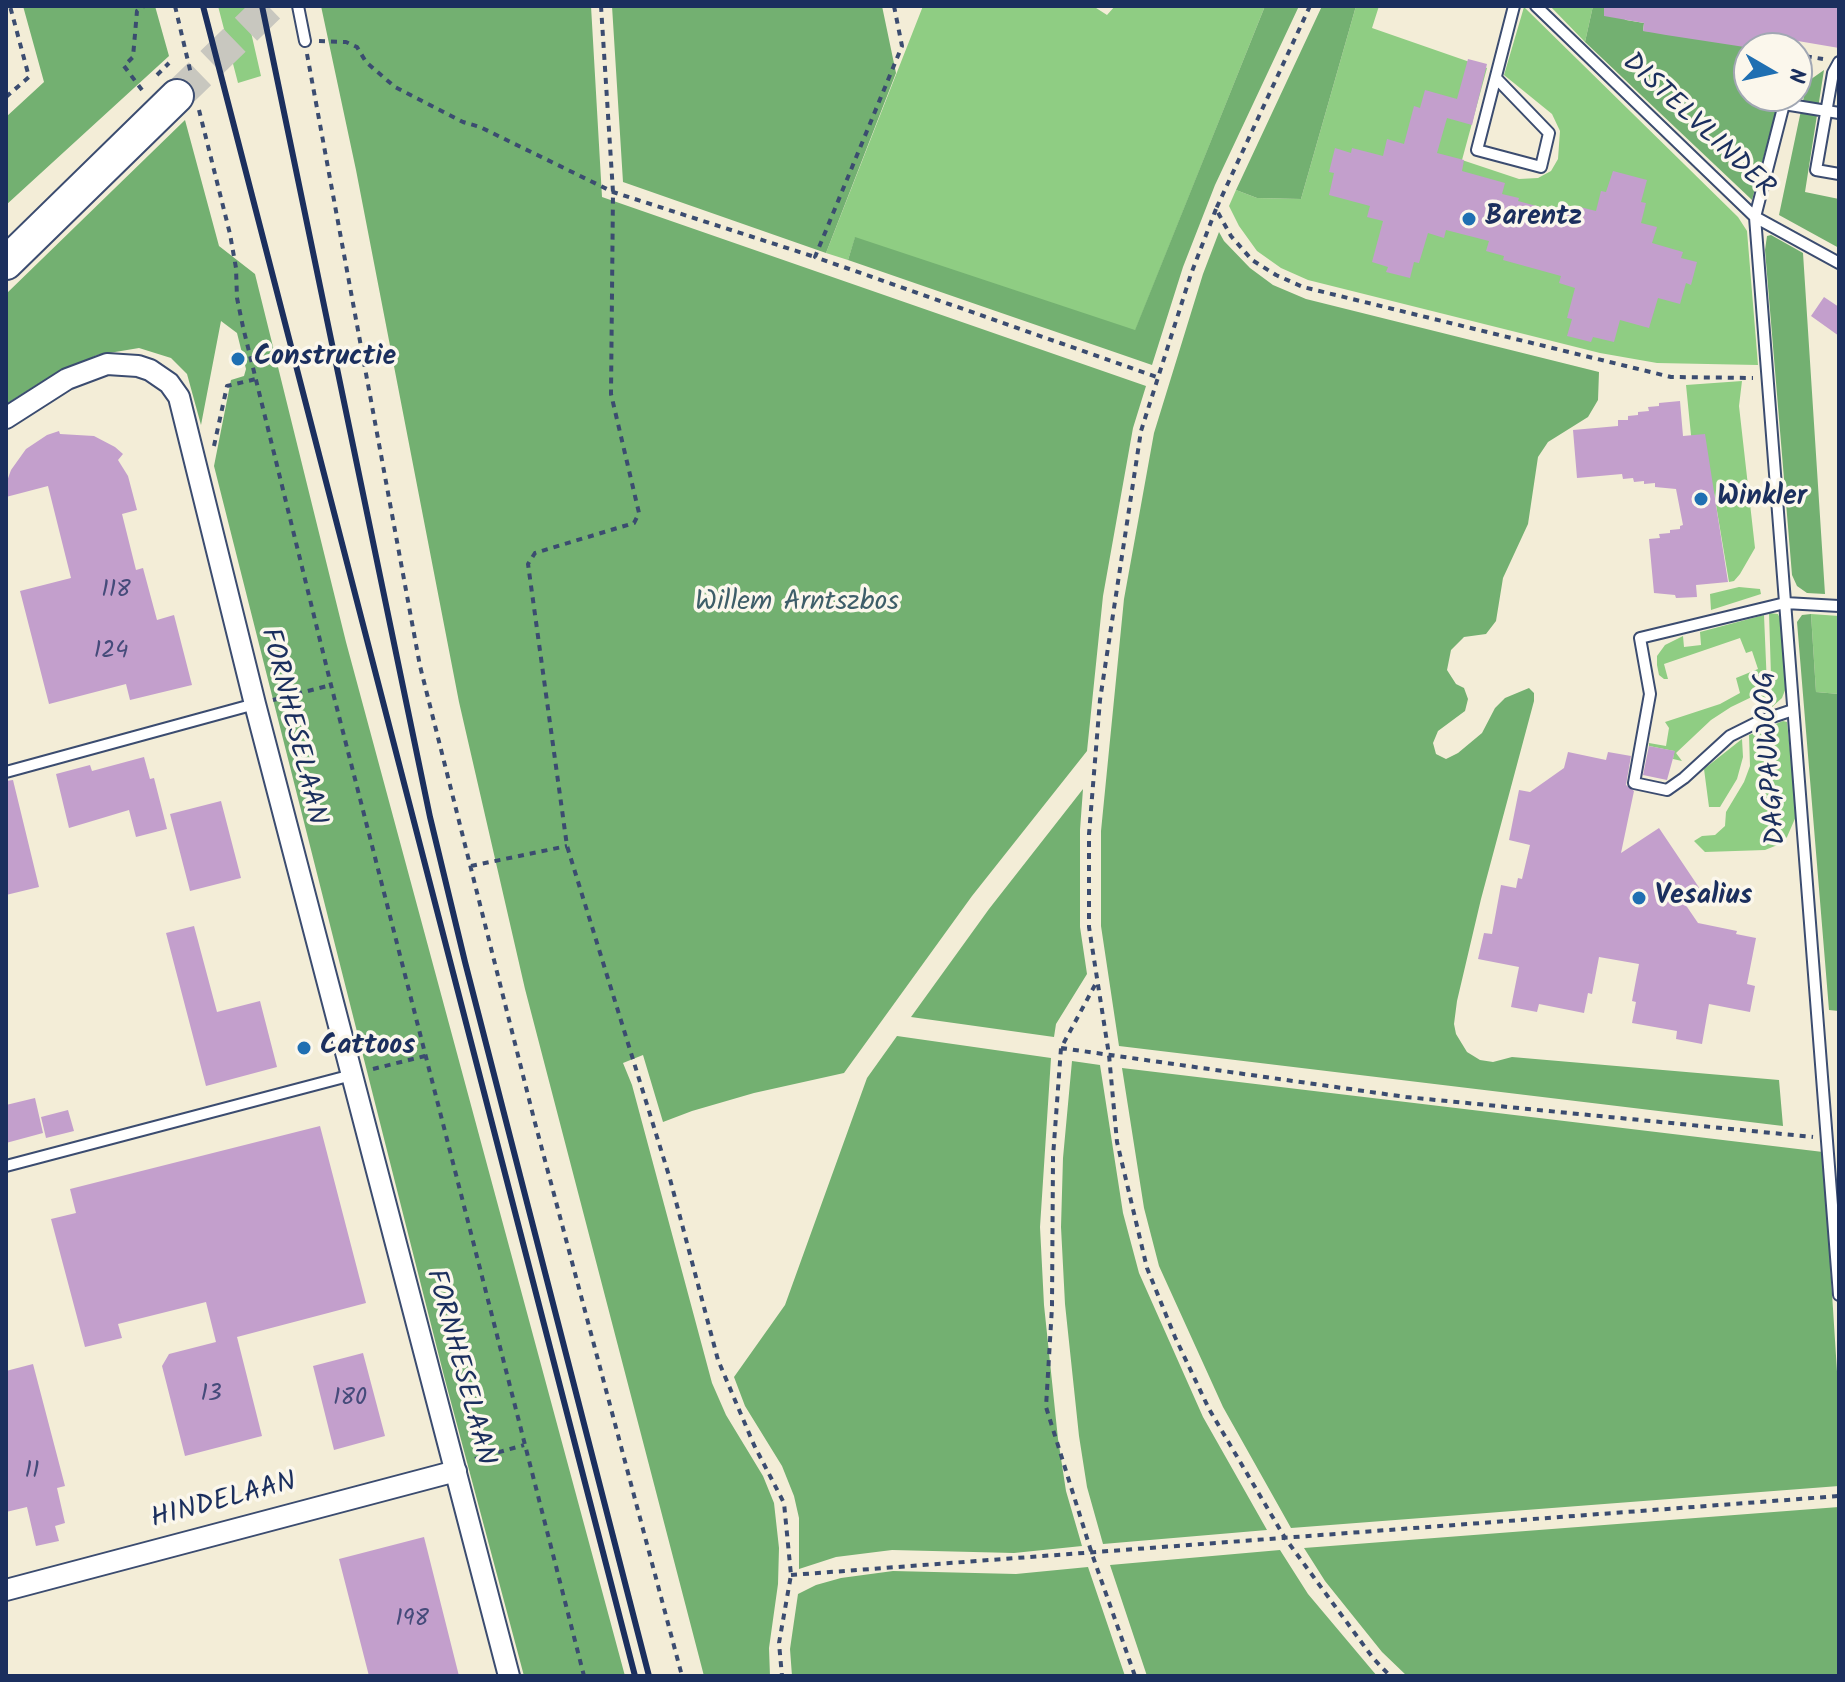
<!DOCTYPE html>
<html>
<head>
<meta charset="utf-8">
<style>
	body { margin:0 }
	#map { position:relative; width:1845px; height:1682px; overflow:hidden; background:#f3edd7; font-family:Kalam,sans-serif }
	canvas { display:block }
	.frame { position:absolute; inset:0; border:8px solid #1b2f5e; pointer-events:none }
	.north { position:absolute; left:1733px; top:32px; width:80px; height:80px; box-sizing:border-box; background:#fbf7ec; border:2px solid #a1a7b3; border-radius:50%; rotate:99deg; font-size:22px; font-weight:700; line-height:32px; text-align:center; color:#1b2f5e }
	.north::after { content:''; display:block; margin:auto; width:28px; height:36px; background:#1f6fb2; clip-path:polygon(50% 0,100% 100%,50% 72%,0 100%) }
</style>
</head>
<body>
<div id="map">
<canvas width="1845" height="1682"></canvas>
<div class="frame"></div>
<div class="north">N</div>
</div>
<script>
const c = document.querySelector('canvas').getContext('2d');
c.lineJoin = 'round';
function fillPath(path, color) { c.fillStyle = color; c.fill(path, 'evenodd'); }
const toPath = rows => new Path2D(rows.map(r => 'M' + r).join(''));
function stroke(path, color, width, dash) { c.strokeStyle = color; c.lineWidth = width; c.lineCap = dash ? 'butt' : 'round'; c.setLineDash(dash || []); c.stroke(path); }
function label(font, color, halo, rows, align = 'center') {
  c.font = font + ' Kalam,sans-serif'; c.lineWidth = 7; c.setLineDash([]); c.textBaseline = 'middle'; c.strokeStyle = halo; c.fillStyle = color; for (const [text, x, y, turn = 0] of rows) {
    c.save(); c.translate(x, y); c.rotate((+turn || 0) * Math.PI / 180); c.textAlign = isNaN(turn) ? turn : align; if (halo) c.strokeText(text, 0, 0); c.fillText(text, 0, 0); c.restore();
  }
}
const green = toPath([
	[218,6,245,6,261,76,238,83],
	[923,6,1093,6,1107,15,1115,6,1265,6,1135,331,855,238,848,260,826,253],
	[1356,6,1379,6,1372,28,1487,68,1462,160,1519,179,1538,178,1551,171,1558,159,1560,131,1552,114,1504,75,1524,7,1738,217,1747,231,1758,365,1657,363,1600,353,1308,280,1281,268,1257,251,1239,226,1229,206,1236,190,1257,198,1301,199],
	[1550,6,1593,6,1585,42],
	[1742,381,1739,406,1755,548,1740,574,1734,581,1729,582,1714,493,1691,435,1686,385],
	[1739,587,1760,589,1761,594,1711,610,1710,594],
	[1769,613,1778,614,1781,621,1787,685,1782,698,1772,707],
	[1811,614,1839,616,1839,694,1816,692],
	[1764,615,1768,710,1760,693,1731,707,1711,720,1676,753,1682,761,1673,759,1674,751,1649,746,1649,743,1666,746,1669,728,1665,722,1720,704,1740,693,1736,678,1758,669,1752,651,1746,653,1740,638,1664,664,1668,679,1664,679,1659,675,1657,665,1657,656,1665,645,1683,636,1684,647,1701,645,1700,632],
	[1783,721,1787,722,1797,814,1787,837,1780,844,1765,850,1705,852,1694,841,1702,836,1715,835,1725,826,1726,812,1744,782,1750,766,1749,735],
	[1742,739,1743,757,1737,779,1720,807,1709,807,1704,769]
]);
const forest = toPath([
	[23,6,155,6,169,56,6,205,6,117,44,82],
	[321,6,591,6,602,197,1146,386,1133,428,1103,596,1087,751,972,896,844,1073,754,1093,692,1111,663,1122,643,1055,623,1063,632,1085,712,1383,726,1415,763,1476,774,1503,779,1548,778,1584,769,1648,770,1676,704,1676,525,989,459,702,356,170],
	[612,6,882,6,896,73,826,253,623,182],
	[1265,6,1299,6,1215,185,1183,267,1152,365,848,260,855,237,1135,330],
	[1322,6,1356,6,1301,199,1257,198,1236,190],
	[1593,6,1605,6,1626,20,1644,23,1643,31,1751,36,1745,66,1749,67,1749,96,1780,96,1752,200,1585,42],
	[1824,70,1805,192,1839,199,1839,248,1779,215,1807,82],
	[185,120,219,246,255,274,346,642,625,1676,524,1676,444,1376,214,466,231,380,244,376,246,369,237,333,221,321,201,425,187,374,171,358,139,348,97,355,41,382,6,404,6,294],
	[1219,232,1224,241,1250,268,1273,285,1306,299,1599,372,1598,400,1588,417,1548,442,1538,457,1528,524,1503,578,1496,621,1486,634,1464,637,1451,650,1447,670,1456,684,1464,688,1468,699,1465,711,1438,731,1433,743,1436,754,1446,759,1458,753,1482,733,1495,708,1505,698,1529,688,1534,693,1534,701,1481,899,1457,1001,1454,1024,1456,1034,1467,1052,1480,1060,1493,1062,1512,1057,1779,1080,1783,1126,1119,1046,1101,926,1101,831,1124,599,1154,433,1203,274],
	[1771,235,1803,253,1825,594,1807,593,1797,586,1792,575,1765,250,1767,236],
	[1811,614,1816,692,1839,694,1839,1011,1829,1010,1797,622,1802,615],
	[1083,789,1080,830,1080,927,1087,974,1056,1024,1054,1037,911,1017,989,909],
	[897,1036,1051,1058,1040,1227,1044,1305,1058,1439,1066,1491,1082,1546,1014,1553,892,1550,836,1557,799,1569,799,1518,794,1496,782,1466,745,1406,734,1377,785,1305,867,1078],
	[1072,1061,1100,1065,1123,1213,1139,1273,1203,1417,1267,1530,1103,1544,1087,1487,1079,1436,1065,1304,1061,1227,1063,1158],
	[1122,1068,1823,1152,1839,1403,1839,1486,1291,1528,1223,1407,1159,1266,1144,1208],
	[1839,1507,1839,1676,1407,1676,1382,1652,1325,1581,1304,1548],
	[1280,1550,1308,1594,1377,1676,1147,1676,1110,1565],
	[1088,1567,1125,1676,792,1676,790,1649,798,1594,816,1585,841,1578,893,1571,1016,1574]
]);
const building = toPath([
	[1604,6,1839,6,1839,48,1792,40,1791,48,1751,48,1666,35,1643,31,1644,23,1604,16],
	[1468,59,1487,64,1472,125,1447,118,1437,153,1464,160,1462,171,1505,183,1502,194,1519,198,1518,201,1577,217,1580,207,1596,211,1601,191,1606,192,1613,171,1647,180,1641,202,1646,203,1641,223,1657,227,1652,243,1683,252,1681,258,1697,262,1691,285,1686,283,1680,304,1658,298,1649,328,1620,320,1614,342,1593,337,1591,342,1567,336,1572,319,1567,318,1575,288,1559,283,1561,276,1503,260,1504,256,1486,251,1489,241,1446,230,1444,238,1428,233,1419,263,1414,262,1410,278,1386,272,1388,267,1372,262,1383,221,1367,217,1370,206,1329,195,1334,173,1329,172,1335,148,1351,153,1352,148,1383,156,1387,139,1404,144,1414,106,1420,108,1425,90,1457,99],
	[1824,297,1839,307,1839,336,1811,316],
	[1680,401,1683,436,1705,434,1728,582,1696,585,1697,597,1676,598,1675,595,1654,593,1649,539,1660,538,1659,534,1670,533,1670,530,1680,529,1680,526,1683,525,1676,489,1655,487,1655,483,1644,484,1644,481,1634,482,1633,478,1623,479,1622,474,1577,478,1573,430,1618,426,1618,420,1628,420,1628,416,1638,415,1638,412,1649,411,1648,407,1659,406,1659,403],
	[59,431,60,434,94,436,115,447,123,454,118,460,128,476,137,510,122,514,136,570,143,568,157,620,174,615,192,685,130,700,126,684,49,704,20,591,71,578,48,486,6,497,6,484,11,470,26,449,47,435],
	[1649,746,1675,751,1667,780,1643,775],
	[1568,752,1606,760,1608,752,1631,756,1626,785,1634,791,1621,853,1659,828,1700,889,1683,901,1698,923,1737,931,1736,934,1756,938,1747,984,1755,986,1750,1012,1709,1004,1702,1044,1676,1039,1677,1031,1632,1023,1636,1002,1632,1001,1639,964,1599,957,1592,994,1588,993,1584,1013,1539,1004,1537,1012,1511,1007,1519,967,1478,959,1484,933,1492,934,1501,885,1516,888,1518,878,1522,879,1530,845,1509,840,1519,790,1530,792,1564,768],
	[144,757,150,779,154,778,167,829,136,837,129,810,69,828,56,774,90,765,92,771],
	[13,780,39,887,6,895,6,781],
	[221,801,241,878,190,891,170,814],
	[194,926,217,1012,260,1001,277,1067,206,1086,166,933],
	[35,1098,43,1133,6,1143,6,1105],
	[68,1110,74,1131,46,1138,41,1117],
	[320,1126,366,1303,237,1337,262,1436,185,1456,162,1366,169,1354,216,1342,206,1302,118,1324,122,1338,85,1347,51,1219,76,1213,70,1189],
	[363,1353,385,1436,334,1450,313,1366],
	[33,1364,65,1486,57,1488,65,1523,55,1526,59,1541,36,1546,27,1507,6,1512,6,1371],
	[424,1537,459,1676,369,1676,339,1559]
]);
const primaryTunnel = toPath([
	[177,96,270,6]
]);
const path = toPath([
	[175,6,191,74],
	[601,6,613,192,611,394,639,513,634,523,535,553,528,564,567,846,670,1179,718,1360,754,1445,784,1503,791,1575,779,1643,782,1676],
	[894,6,902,46,815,257,1157,377],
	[1310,6,1216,209,1231,236,1252,260,1276,275,1303,287,1671,377,1753,378],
	[319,41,346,42,357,47,366,62,395,87,463,122,480,127,613,192,815,257],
	[307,54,420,666,534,1119,682,1676],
	[1797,59,1798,55,1823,59],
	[157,75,169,63],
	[142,90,124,66,133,57,137,11,144,6],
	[6,97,29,77,10,6],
	[199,110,230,234,236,268,237,298,243,327,331,685,584,1676],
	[1216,209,1191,274,1141,431,1100,700,1089,834,1089,927,1109,1055,1117,1142,1147,1268,1175,1337,1209,1409,1285,1538,1373,1658,1390,1676],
	[214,446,227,386,256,379],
	[273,700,331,685],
	[471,866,567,846],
	[1095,985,1061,1048,1053,1157,1052,1307,1046,1407,1092,1554,1135,1676],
	[1061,1048,1406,1097,1813,1137],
	[373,1069,425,1056],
	[475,1459,524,1445],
	[791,1575,1839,1496]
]);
const lane = toPath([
	[298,6,305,41],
	[1536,6,1755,217,1839,263],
	[1839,62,1833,73,1816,170,1839,174],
	[1496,78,1549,133,1541,167,1477,150,1514,6],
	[1839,113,1784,104,1755,217,1839,1295],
	[1793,710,1760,721,1730,736,1684,778,1667,790,1634,783,1650,694,1640,638,1785,603,1839,606],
	[6,772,255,704],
	[6,1166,352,1075]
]);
const street = toPath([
	[6,418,67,379,107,364,138,366,150,370,169,383,179,397,255,704,509,1676],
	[6,1590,456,1471]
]);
const primary = toPath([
	[6,263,177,96]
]);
const rail = toPath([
	[203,6,635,1676],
	[262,6,430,817,465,962,649,1676]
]);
const markers = [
	[1469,219,8,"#1f6fb2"],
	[238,359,8,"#1f6fb2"],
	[1701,499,8,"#1f6fb2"],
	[1639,898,8,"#1f6fb2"],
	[304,1048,8,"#1f6fb2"]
];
const numberNames = [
	["118",116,592],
	["124",111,653],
	["13",211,1396],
	["180",350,1400],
	["11",32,1473],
	["198",412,1621]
];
const streetNames = [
	["DISTELVLINDER",1697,127,43],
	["FORNHESELAAN",291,727,76],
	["DAGPAUWOOG",1773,758,-94],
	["FORNHESELAAN",458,1368,75],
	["HINDELAAN",224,1503,-15]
];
const poiNames = [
	["Barentz",1485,219],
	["Constructie",254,359],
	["Winkler",1717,499],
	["Vesalius",1655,898],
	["Cattoos",320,1048]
];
const parkNames = [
	["Willem Arntszbos",797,604]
];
fillPath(green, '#8fcd83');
fillPath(forest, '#73b071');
fillPath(building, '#c39fcc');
stroke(primaryTunnel, '#c8c7bf', 32, [32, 16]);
stroke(lane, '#3b4c70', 14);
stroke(street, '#3b4c70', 24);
stroke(primary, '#3b4c70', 36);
stroke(path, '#3b4c70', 4, [6, 6]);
stroke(lane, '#fff', 10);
stroke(street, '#fff', 20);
stroke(primary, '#fff', 32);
stroke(rail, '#1b2f5e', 6);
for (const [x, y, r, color] of markers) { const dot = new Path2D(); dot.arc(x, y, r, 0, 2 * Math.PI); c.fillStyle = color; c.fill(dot); stroke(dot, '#fbf7ec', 3); }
label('24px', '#454b7a', null, numberNames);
label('28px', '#1b2f5e', '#fbf7ec', streetNames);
label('bold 28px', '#1b2f5e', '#fbf7ec', poiNames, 'left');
label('28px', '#3e5e69', '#fbf7ec', parkNames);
</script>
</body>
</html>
